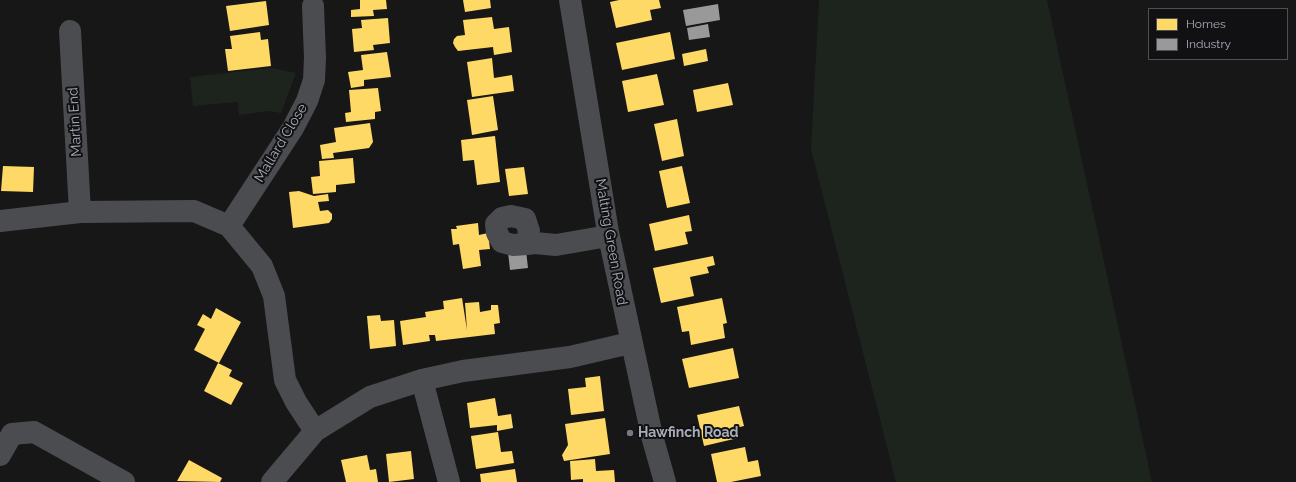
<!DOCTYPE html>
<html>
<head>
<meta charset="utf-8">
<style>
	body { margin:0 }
	#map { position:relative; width:1296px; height:482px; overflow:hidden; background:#171717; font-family:Raleway,sans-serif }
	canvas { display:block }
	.legend { position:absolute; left:1148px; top:8px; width:140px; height:52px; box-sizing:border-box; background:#111113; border:1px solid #4d4f55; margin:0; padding:5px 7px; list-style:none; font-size:12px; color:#a8adb8 }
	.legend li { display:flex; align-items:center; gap:8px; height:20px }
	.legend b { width:20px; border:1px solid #4d4f55 }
</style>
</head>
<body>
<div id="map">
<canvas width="1296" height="482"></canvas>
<ul class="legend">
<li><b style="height:11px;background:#ffd966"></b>Homes</li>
<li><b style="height:11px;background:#999"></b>Industry</li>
</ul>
</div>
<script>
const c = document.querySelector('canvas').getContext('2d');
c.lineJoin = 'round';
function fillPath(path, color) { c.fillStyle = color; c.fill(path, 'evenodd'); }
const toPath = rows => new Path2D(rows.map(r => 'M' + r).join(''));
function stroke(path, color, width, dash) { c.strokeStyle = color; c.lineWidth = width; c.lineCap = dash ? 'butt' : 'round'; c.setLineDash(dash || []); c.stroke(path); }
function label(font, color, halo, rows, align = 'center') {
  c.font = font + ' Raleway,sans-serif'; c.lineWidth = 4; c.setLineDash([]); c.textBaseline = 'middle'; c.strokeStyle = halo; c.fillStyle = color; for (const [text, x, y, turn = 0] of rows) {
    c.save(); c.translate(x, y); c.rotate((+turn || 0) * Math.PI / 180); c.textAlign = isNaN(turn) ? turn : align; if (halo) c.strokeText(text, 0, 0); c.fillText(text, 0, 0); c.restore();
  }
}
const green = toPath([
	[819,0,1047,0,1152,482,896,482,811,149],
	[272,68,296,73,281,113,268,111,239,115,238,102,193,106,190,77]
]);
const homes = toPath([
	[360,0,386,0,387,9,373,10,374,16,351,17,351,10,360,9],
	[463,0,490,0,491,8,465,12],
	[619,0,659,0,661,8,650,10,652,20,616,28,610,2],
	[266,1,269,25,230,31,226,6],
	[492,17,494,29,509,27,512,52,494,55,493,47,458,51,455,47,453,43,454,39,457,36,465,35,463,20],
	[388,18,390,43,373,45,374,50,354,52,352,29,362,28,361,20],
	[260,32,261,40,268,39,271,66,228,71,225,49,232,49,230,36],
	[670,32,675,59,622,70,616,43],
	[706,49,708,61,684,66,682,54],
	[387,52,391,77,364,80,364,86,351,88,348,72,363,70,361,55],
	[492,58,494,78,512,75,514,91,472,97,467,62],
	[657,74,664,105,628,112,622,81],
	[728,83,733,105,697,112,693,90],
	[378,88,381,111,375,112,375,119,346,122,345,113,351,112,349,90],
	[493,96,498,130,472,135,467,100],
	[677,119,684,156,662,161,654,124],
	[370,123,373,142,369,148,333,153,334,158,322,159,320,145,336,142,334,128],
	[495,136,500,182,477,185,474,160,463,161,461,140],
	[353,158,355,183,336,185,336,192,313,194,311,177,320,176,319,161],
	[3,166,34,167,33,192,1,191],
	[682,166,690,203,667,208,659,171],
	[524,167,528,194,509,196,505,169],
	[299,191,314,196,328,194,329,201,318,202,320,211,328,210,332,214,332,219,329,223,293,228,289,192],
	[689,215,692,231,685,232,688,244,655,251,649,224],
	[478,223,479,235,488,233,490,249,479,250,481,266,463,269,459,244,453,245,451,229,457,229,456,226],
	[713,256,715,265,707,267,709,273,690,277,694,296,661,303,653,268],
	[462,298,467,330,465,303,479,302,480,312,491,310,491,305,498,305,500,323,494,324,495,334,436,341,435,335,429,335,430,341,403,345,400,321,426,317,425,312,444,309,443,301],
	[722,298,727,323,723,324,725,338,691,345,689,331,682,332,677,307],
	[216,308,241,322,219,363,194,350,205,329,197,325,203,314,211,319],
	[380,315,381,321,394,320,396,346,370,349,367,316],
	[733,348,739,378,689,388,682,359],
	[218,363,232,370,229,376,243,383,231,405,204,391],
	[600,376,604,411,571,415,568,389,586,387,585,378],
	[495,398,498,416,511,414,513,428,497,431,497,425,470,428,467,403],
	[739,406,744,426,736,428,738,438,704,446,697,415],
	[605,418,610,454,564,461,562,455,568,445,565,424],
	[498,432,501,452,512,451,514,463,476,469,471,436],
	[745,447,748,462,758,460,761,476,731,482,717,482,711,454],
	[411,451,414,479,389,482,386,454],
	[367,455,370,470,376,469,378,482,346,482,341,460],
	[595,459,596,471,614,470,615,482,583,482,583,479,571,480,570,461],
	[189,460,222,478,220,482,177,481],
	[515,469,517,482,481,482,480,474]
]);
const industry = toPath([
	[718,4,720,20,686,26,683,10],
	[708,24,710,37,689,40,687,28],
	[526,250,528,268,510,270,508,252]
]);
const minor = toPath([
	[570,0,608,232,652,436,665,482],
	[70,31,80,212],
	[0,221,80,212,194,211,229,226,262,266,274,296,285,380,296,402,315,431],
	[229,226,293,128,307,101,314,80,315,58,313,6],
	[527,244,529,231,525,219,511,216,502,218,496,224,497,233,502,242,513,245,527,244,535,243,556,245,608,236],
	[422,380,449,482],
	[0,455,12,434,34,432,124,482],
	[272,482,315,431,370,397,422,380,463,371,570,357,630,343]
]);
const markers = [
	[630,433,4,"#757880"]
];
const streetNames = [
	["Martin End",75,122,-93],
	["Mallard Close",281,143,-59],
	["Malting Green Road",611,242,80]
];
const poiNames = [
	["Hawfinch Road",638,433]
];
fillPath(green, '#1d241e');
fillPath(homes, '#ffd966');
fillPath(industry, '#999');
stroke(minor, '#4b4c50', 22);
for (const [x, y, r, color] of markers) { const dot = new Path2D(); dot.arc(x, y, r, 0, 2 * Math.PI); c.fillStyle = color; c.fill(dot); stroke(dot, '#111113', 1.5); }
label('14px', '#a8adb8', '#111113', streetNames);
label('bold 14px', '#a8adb8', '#111113', poiNames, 'left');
</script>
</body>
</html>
